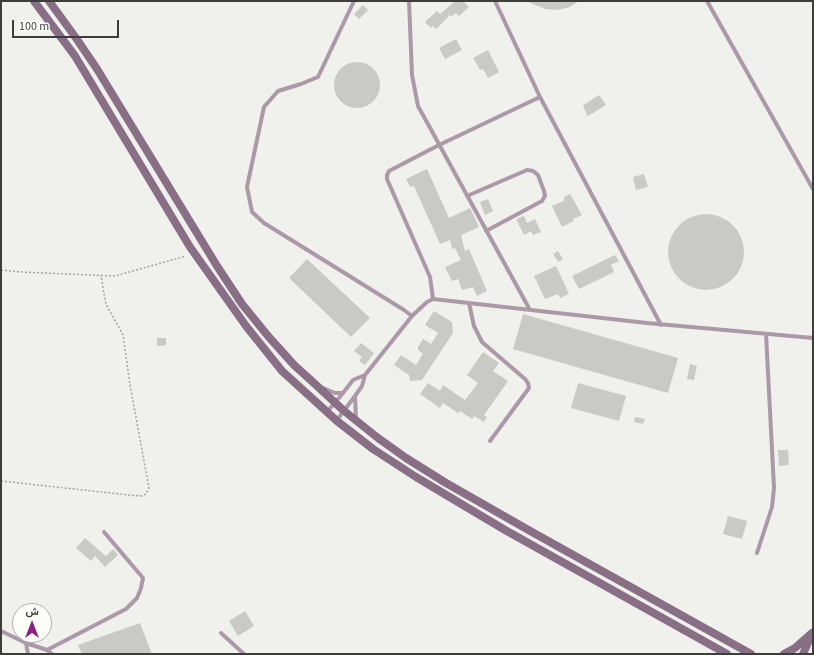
<!DOCTYPE html>
<html>
<head>
<meta charset="utf-8">
<style>
	body { margin:0 }
	#map { position:relative; width:814px; height:655px; overflow:hidden; background:#f0f0ec; font-family:"Source Sans 3",Vazirmatn,sans-serif }
	canvas { display:block }
	.frame { position:absolute; inset:0; border:2px solid #3d3d3c; pointer-events:none }
	.north { position:absolute; left:12px; top:603px; width:40px; height:40px; box-sizing:border-box; background:#fefef9; border:1px solid #b1b1ad; border-radius:50%; rotate:0deg; font-size:11px; font-weight:700; line-height:16px; text-align:center; color:#3d3d3c }
	.north::after { content:''; display:block; margin:auto; width:14px; height:18px; background:#8b2085; clip-path:polygon(50% 0,100% 100%,50% 72%,0 100%) }
	.scale { position:absolute; left:12px; top:20px; width:107px; height:18px; box-sizing:border-box; border:2px solid #3d3d3c; border-top:0; padding-left:5px; font-size:12px; line-height:14px; white-space:nowrap; color:#3d3d3c; -webkit-text-stroke:3px #fefef9; paint-order:stroke }
</style>
</head>
<body>
<div id="map">
<canvas width="814" height="655"></canvas>
<div class="frame"></div>
<div class="north">ش</div>
<div class="scale">100 m</div>
</div>
<script>
const c = document.querySelector('canvas').getContext('2d');
c.lineJoin = 'round';
function fillPath(path, color) { c.fillStyle = color; c.fill(path, 'evenodd'); }
const toPath = rows => new Path2D(rows.map(r => 'M' + r).join(''));
function stroke(path, color, width, dash) { c.strokeStyle = color; c.lineWidth = width; c.lineCap = dash ? 'butt' : 'round'; c.setLineDash(dash || []); c.stroke(path); }
const building = toPath([
	[455,1,463,1,469,7,459,16,456,13,452,16,450,15,436,29,433,26,431,28,425,22,437,11,440,14],
	[526,1,579,1,570,7,558,10,545,9],
	[363,5,368,10,359,19,354,14],
	[456,39,462,50,445,59,439,48],
	[488,50,499,72,488,78,483,69,480,70,473,58],
	'334 85a23 23 0 1 1 46 0a23 23 0 1 1-46 0Z',
	[599,95,606,105,593,113,587,116,583,105,587,103],
	[427,169,449,218,470,208,479,227,461,235,465,251,469,249,487,291,477,296,473,287,462,290,458,279,452,281,445,267,461,260,455,248,452,249,450,240,440,244,414,186,410,187,406,179],
	[644,174,648,187,636,190,633,177],
	[570,194,582,215,573,219,574,221,562,227,552,206,564,201,564,197],
	[488,199,493,211,485,215,480,202],
	'668 252a38 38 0 1 1 76 0a38 38 0 1 1-76 0Z',
	[524,216,527,223,535,219,541,232,533,235,531,231,524,235,516,219],
	[558,251,563,259,558,262,553,254],
	[615,255,619,261,611,265,614,272,579,289,572,276],
	[307,259,370,318,351,337,289,278],
	[556,266,569,294,560,298,558,294,545,299,534,276],
	[434,311,452,322,453,333,422,380,410,381,409,375,394,365,401,355,416,365,423,354,418,350,418,347,423,339,431,344,438,333,425,325],
	[523,314,678,358,668,393,513,349],
	[157,338,166,338,166,345,157,346],
	[361,343,374,353,365,365,359,361,362,357,354,351],
	[483,352,499,363,493,371,508,381,484,415,487,417,484,422,474,416,472,419,460,411,458,413,443,403,440,408,420,394,428,383,440,391,443,385,465,400,478,383,467,375],
	[690,364,697,366,694,380,687,379],
	[578,383,626,396,619,421,571,408],
	[635,417,645,419,643,424,634,422],
	[778,450,788,450,789,465,779,466],
	[728,516,747,521,742,539,723,534],
	[85,538,106,556,113,549,118,555,105,567,95,556,91,561,76,548],
	[245,611,254,626,238,636,229,621],
	[140,623,152,654,82,654,78,645]
]);
const path = toPath([
	[1,270,21,272,115,276,186,256],
	[1,481,129,495,142,496,146,494,149,488,130,385,123,335,106,304,104,294,101,275]
]);
const service = toPath([
	[354,1,318,77,301,84,278,91,264,107,247,187,252,212,264,223,404,310,412,316],
	[409,1,412,75,418,106,530,310],
	[495,1,540,97,661,325],
	[707,1,813,189],
	[467,196,527,170,533,171,538,175,544,191,545,196,542,201,486,231],
	[433,299,430,277,387,179,387,175,389,171,439,145,540,97],
	[469,303,474,326,482,342,525,379,528,383,529,388,490,441],
	[323,388,335,393,343,393,353,380,365,375],
	[327,412,343,393],
	[337,420,355,396],
	[356,420,355,396,362,386,365,375,412,316,427,302,433,299,647,323,813,338],
	[757,553,772,507,774,488,766,334],
	[1,631,26,643,47,650,52,654],
	[221,633,244,654],
	[26,643,28,654],
	[47,650,126,609,137,598,141,588,143,578,104,532]
]);
const secondary = toPath([
	[34,1,75,56,190,247,246,326,282,371,337,421,373,449,416,477,505,530,727,654],
	[49,1,76,38,97,69,217,266,242,304,268,336,294,365,315,384,343,410,378,438,406,458,446,483,532,532,751,654],
	[784,654,795,648,812,633],
	[803,654,811,636]
]);
fillPath(building, '#c9c9c5');
stroke(path, '#a3a3a0', 1.5, [2, 2]);
stroke(service, '#ab99a8', 4);
stroke(secondary, '#896f86', 8);
</script>
</body>
</html>
